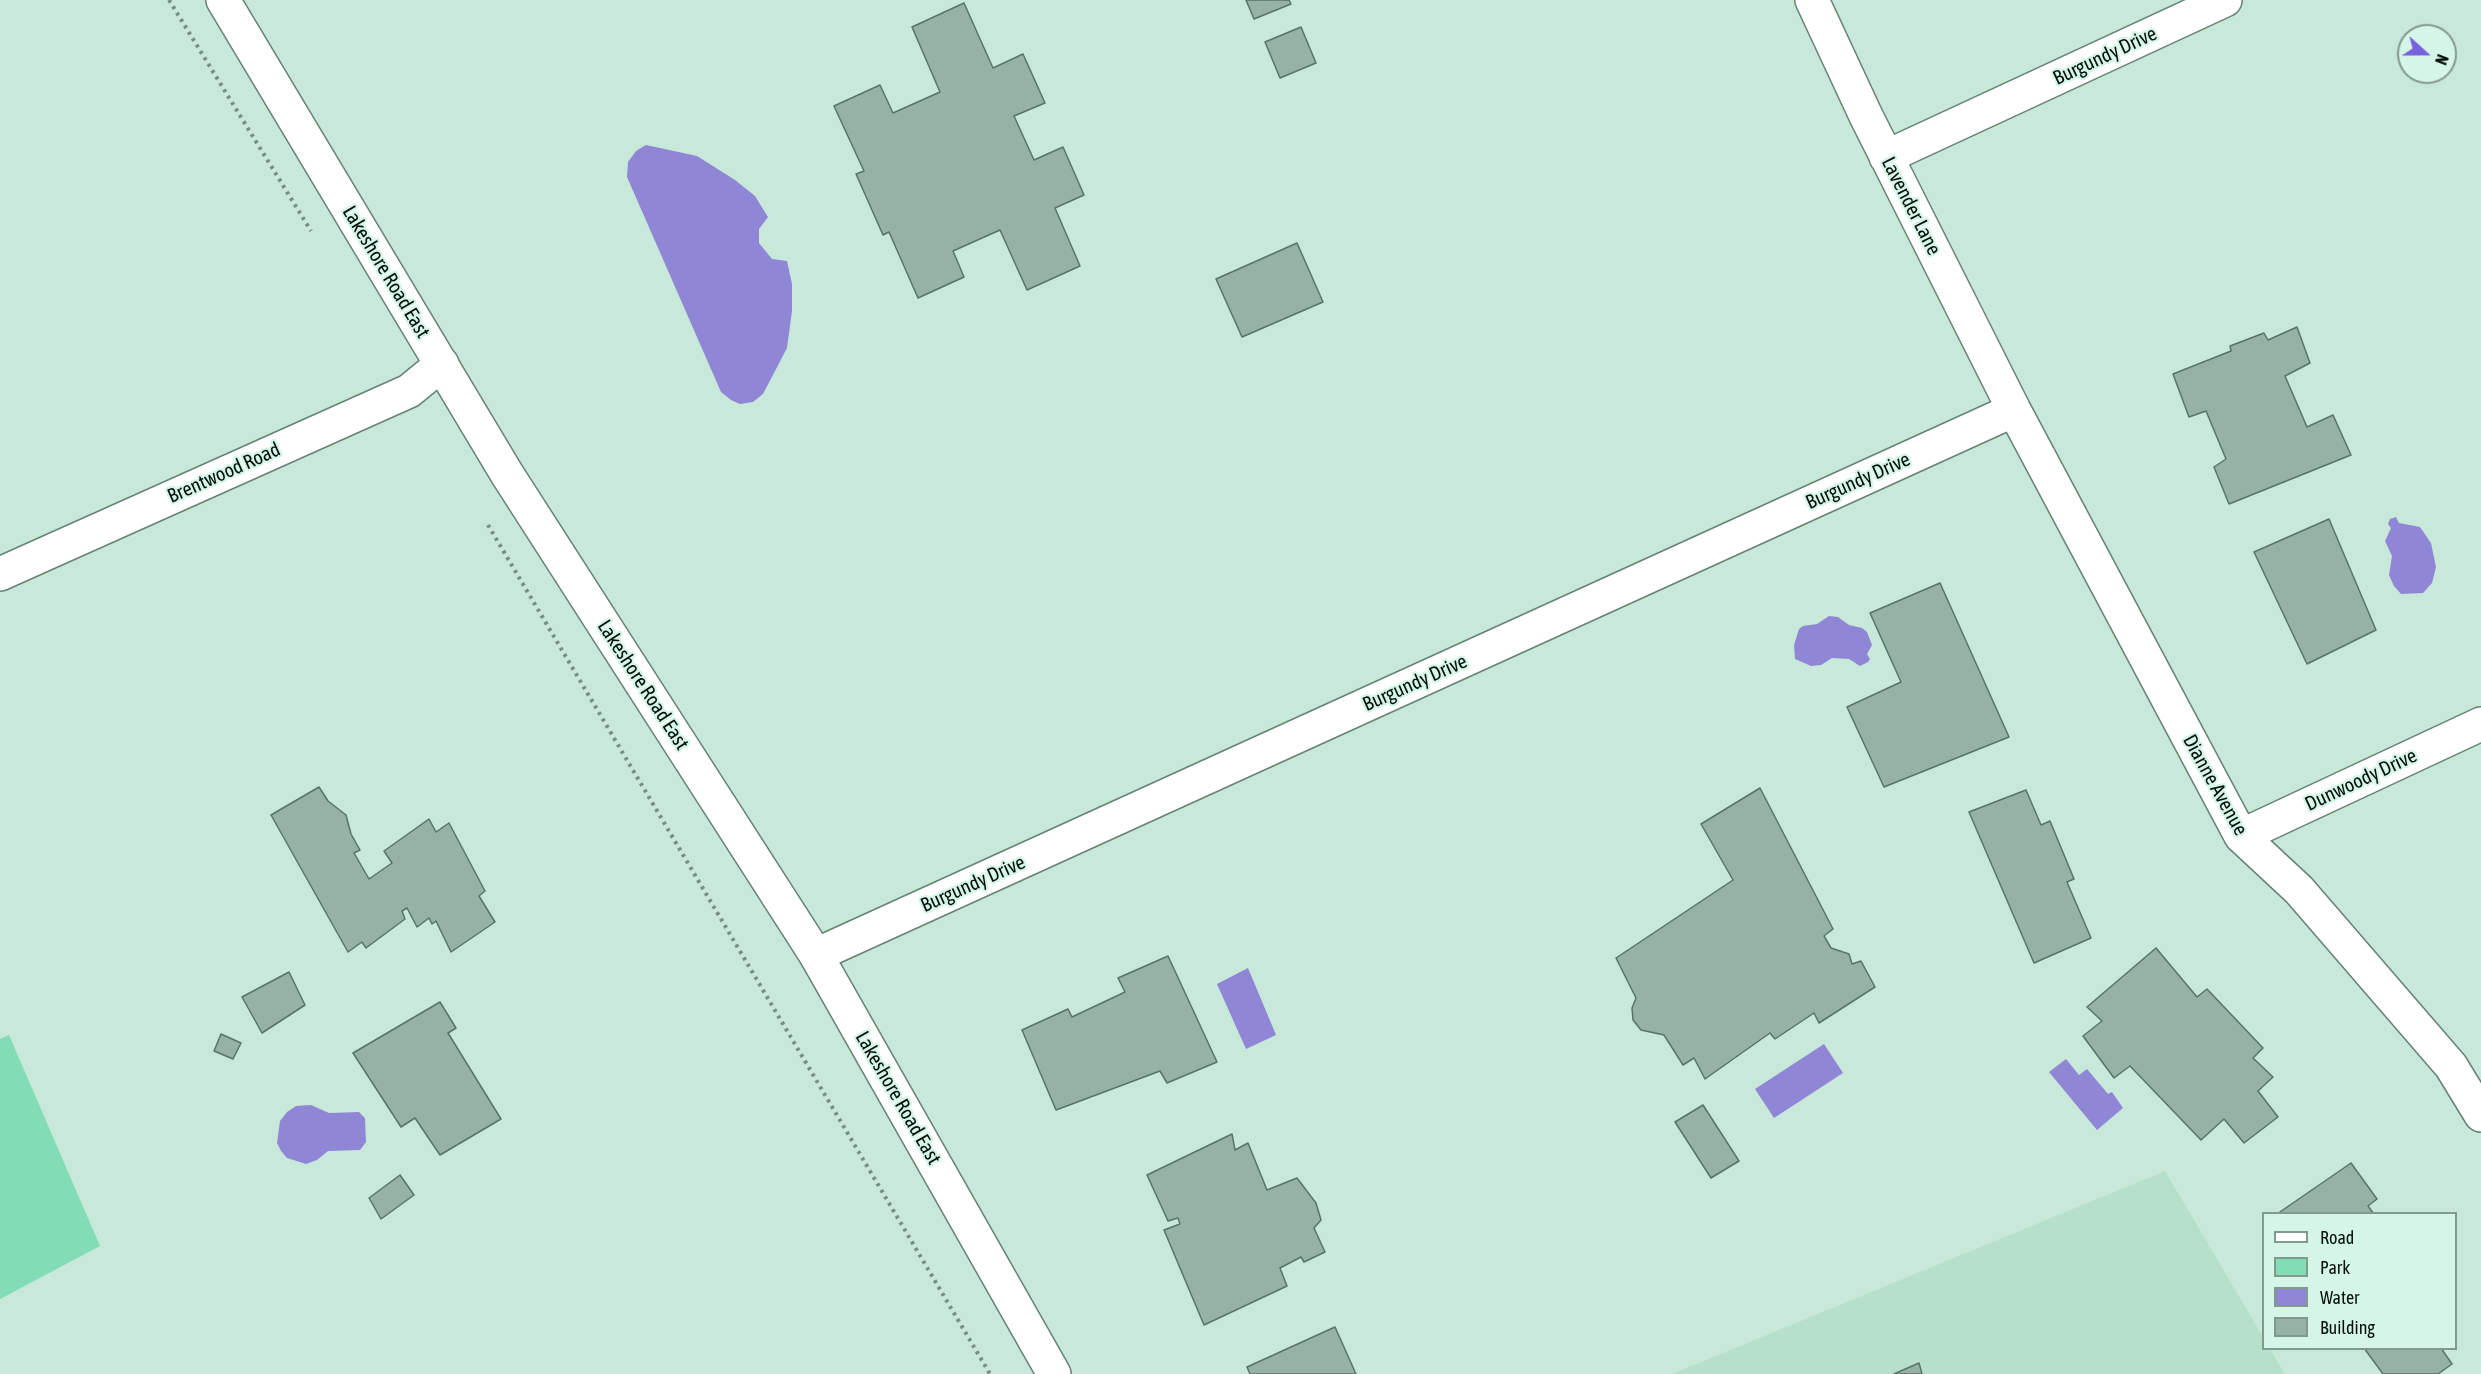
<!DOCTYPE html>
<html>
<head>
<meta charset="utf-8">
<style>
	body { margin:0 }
	#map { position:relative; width:2481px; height:1374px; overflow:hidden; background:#c8e8d9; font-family:"Asap Condensed",sans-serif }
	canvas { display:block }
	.legend { position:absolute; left:2262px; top:1212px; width:195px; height:138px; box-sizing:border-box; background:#d5f6e6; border:2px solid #819a8e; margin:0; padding:8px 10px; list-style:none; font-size:18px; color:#040f0a }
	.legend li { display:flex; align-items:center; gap:12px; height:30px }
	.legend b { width:30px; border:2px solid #819a8e }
	.north { position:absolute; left:2397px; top:24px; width:60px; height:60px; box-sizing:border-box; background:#d5f6e6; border:2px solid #819a8e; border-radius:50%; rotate:111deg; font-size:16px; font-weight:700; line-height:24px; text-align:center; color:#040f0a }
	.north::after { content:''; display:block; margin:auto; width:21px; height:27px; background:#7a61dc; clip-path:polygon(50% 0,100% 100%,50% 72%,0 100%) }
</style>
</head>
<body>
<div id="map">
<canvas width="2481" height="1374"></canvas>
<ul class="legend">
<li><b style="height:8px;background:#fff"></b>Road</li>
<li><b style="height:16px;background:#82ddb6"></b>Park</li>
<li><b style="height:16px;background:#9086d6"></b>Water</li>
<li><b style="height:16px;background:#94b3a4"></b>Building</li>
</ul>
<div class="north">N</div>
</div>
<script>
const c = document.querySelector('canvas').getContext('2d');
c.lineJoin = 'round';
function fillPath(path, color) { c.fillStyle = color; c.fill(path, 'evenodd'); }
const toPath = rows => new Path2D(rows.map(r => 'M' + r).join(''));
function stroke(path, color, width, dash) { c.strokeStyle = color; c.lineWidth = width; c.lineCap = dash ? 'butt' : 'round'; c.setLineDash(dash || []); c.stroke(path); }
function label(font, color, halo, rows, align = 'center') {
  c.font = font + ' "Asap Condensed",sans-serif'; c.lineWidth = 4.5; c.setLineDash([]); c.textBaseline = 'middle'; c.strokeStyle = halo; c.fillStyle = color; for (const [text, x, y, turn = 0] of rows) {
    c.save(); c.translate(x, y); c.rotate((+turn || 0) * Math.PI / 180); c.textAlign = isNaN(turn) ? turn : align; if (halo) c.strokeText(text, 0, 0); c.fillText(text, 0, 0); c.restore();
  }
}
const built = toPath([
	[2165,1171,2263,1337,2264,1348,2270,1349,2285,1374,1672,1374]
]);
const green = toPath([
	[9,1035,100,1246,0,1299,0,1039]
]);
const water = toPath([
	[646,145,697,156,735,180,755,196,768,217,759,229,759,243,772,259,787,261,792,284,792,311,787,348,763,394,753,402,740,404,731,400,721,392,627,177,628,162,636,151],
	[2396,517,2399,523,2420,527,2431,543,2436,567,2432,583,2423,593,2401,594,2394,586,2389,575,2392,556,2385,541,2391,528,2388,524,2390,519],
	[1829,616,1838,617,1849,625,1862,628,1867,632,1872,645,1867,654,1870,659,1868,662,1860,666,1849,659,1832,658,1821,665,1811,666,1795,659,1794,645,1799,629,1803,626,1817,624],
	[1248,968,1276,1035,1246,1049,1217,984],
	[1824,1044,1843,1073,1774,1118,1755,1089],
	[2066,1059,2079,1075,2087,1069,2108,1094,2112,1092,2123,1108,2097,1130,2049,1072],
	[311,1105,329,1113,359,1112,365,1118,366,1142,360,1150,328,1151,317,1160,306,1164,287,1158,281,1151,277,1143,280,1121,287,1112,296,1106]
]);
const building = toPath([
	[1246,0,1289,0,1291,4,1254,19,1246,0],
	[964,3,993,68,1023,54,1045,103,1014,116,1034,160,1063,147,1084,195,1055,208,1080,266,1027,290,1000,230,953,251,964,277,918,298,889,232,883,235,856,174,864,171,834,106,880,85,893,113,940,92,912,27,964,3],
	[1301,27,1316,63,1280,78,1265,42,1301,27],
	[1297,243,1323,302,1242,337,1216,279,1297,243],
	[2297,327,2310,363,2285,376,2307,427,2333,415,2351,455,2229,504,2214,467,2226,459,2206,411,2189,417,2173,374,2231,351,2230,346,2264,333,2268,340,2297,327],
	[2329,519,2376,630,2307,664,2254,552,2329,519],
	[1940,583,2009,737,1884,787,1847,707,1901,682,1870,613,1940,583],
	[319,787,328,801,346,815,351,834,360,850,354,853,369,879,392,863,384,851,429,819,436,832,449,823,485,891,479,896,495,922,451,952,436,921,432,924,429,918,417,927,407,908,402,911,405,919,366,948,362,942,348,952,271,815,319,787],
	[1760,788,1833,929,1824,936,1831,948,1849,954,1852,964,1861,961,1875,987,1819,1023,1814,1013,1775,1039,1770,1033,1705,1079,1694,1058,1683,1065,1664,1035,1641,1030,1633,1020,1632,1008,1636,998,1616,958,1733,880,1701,824,1760,788],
	[2026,790,2041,825,2050,821,2074,879,2067,882,2091,938,2034,963,1969,812,2026,790],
	[2156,948,2197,997,2207,989,2263,1048,2253,1058,2273,1077,2258,1091,2278,1117,2244,1143,2224,1119,2201,1140,2130,1066,2114,1078,2083,1036,2102,1021,2087,1007,2156,948],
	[1168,956,1217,1062,1167,1083,1160,1071,1056,1110,1022,1030,1068,1009,1072,1017,1125,992,1118,978,1168,956],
	[289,972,305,1005,262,1033,242,997,289,972],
	[440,1002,456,1028,448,1033,501,1119,440,1155,415,1118,401,1127,353,1053,440,1002],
	[221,1034,241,1043,233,1059,214,1051,221,1034],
	[1703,1105,1739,1161,1711,1178,1675,1122,1703,1105],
	[1232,1134,1235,1150,1248,1143,1267,1190,1297,1178,1316,1203,1321,1220,1314,1228,1325,1252,1304,1262,1301,1257,1280,1268,1287,1286,1204,1325,1164,1230,1180,1224,1178,1218,1168,1221,1147,1175,1232,1134],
	[2351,1163,2377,1199,2368,1206,2374,1214,2277,1214,2351,1163],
	[400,1175,414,1195,381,1219,369,1198,400,1175],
	[1335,1327,1356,1374,1250,1374,1247,1367,1335,1327],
	[2364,1348,2441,1348,2452,1364,2438,1374,2383,1374,2364,1348],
	[1919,1363,1922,1374,1894,1374,1919,1363]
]);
const path = toPath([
	[169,0,311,231],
	[488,525,990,1374]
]);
const street = toPath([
	[1812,0,1866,116,2014,410,2241,836,2299,890,2451,1066,2481,1115],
	[1886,157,2225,0],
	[0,574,409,391,442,364],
	[2241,836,2481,724],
	[816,955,2014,410]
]);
const primary = toPath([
	[223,0,507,474,816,955,1054,1374]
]);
const streetNames = [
	["Burgundy Drive",2105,56,-25],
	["Lavender Lane",1911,206,63],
	["Lakeshore Road East",386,272,59],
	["Brentwood Road",224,473,-24],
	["Burgundy Drive",1858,481,-24],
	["Burgundy Drive",1415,683,-24],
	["Lakeshore Road East",643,685,57],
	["Dunwoody Drive",2361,780,-25],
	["Dianne Avenue",2215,785,61],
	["Burgundy Drive",973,884,-24],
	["Lakeshore Road East",898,1098,60]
];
fillPath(built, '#b7e0cc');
fillPath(green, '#82ddb6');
fillPath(water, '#9086d6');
fillPath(building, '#94b3a4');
stroke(building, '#577567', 1.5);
stroke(street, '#658274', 36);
stroke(primary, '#658274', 36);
stroke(path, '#778e83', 4, [3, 4.5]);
stroke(street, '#fff', 33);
stroke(primary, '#fff', 33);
label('20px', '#040f0a', '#d5f6e6', streetNames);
</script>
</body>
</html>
